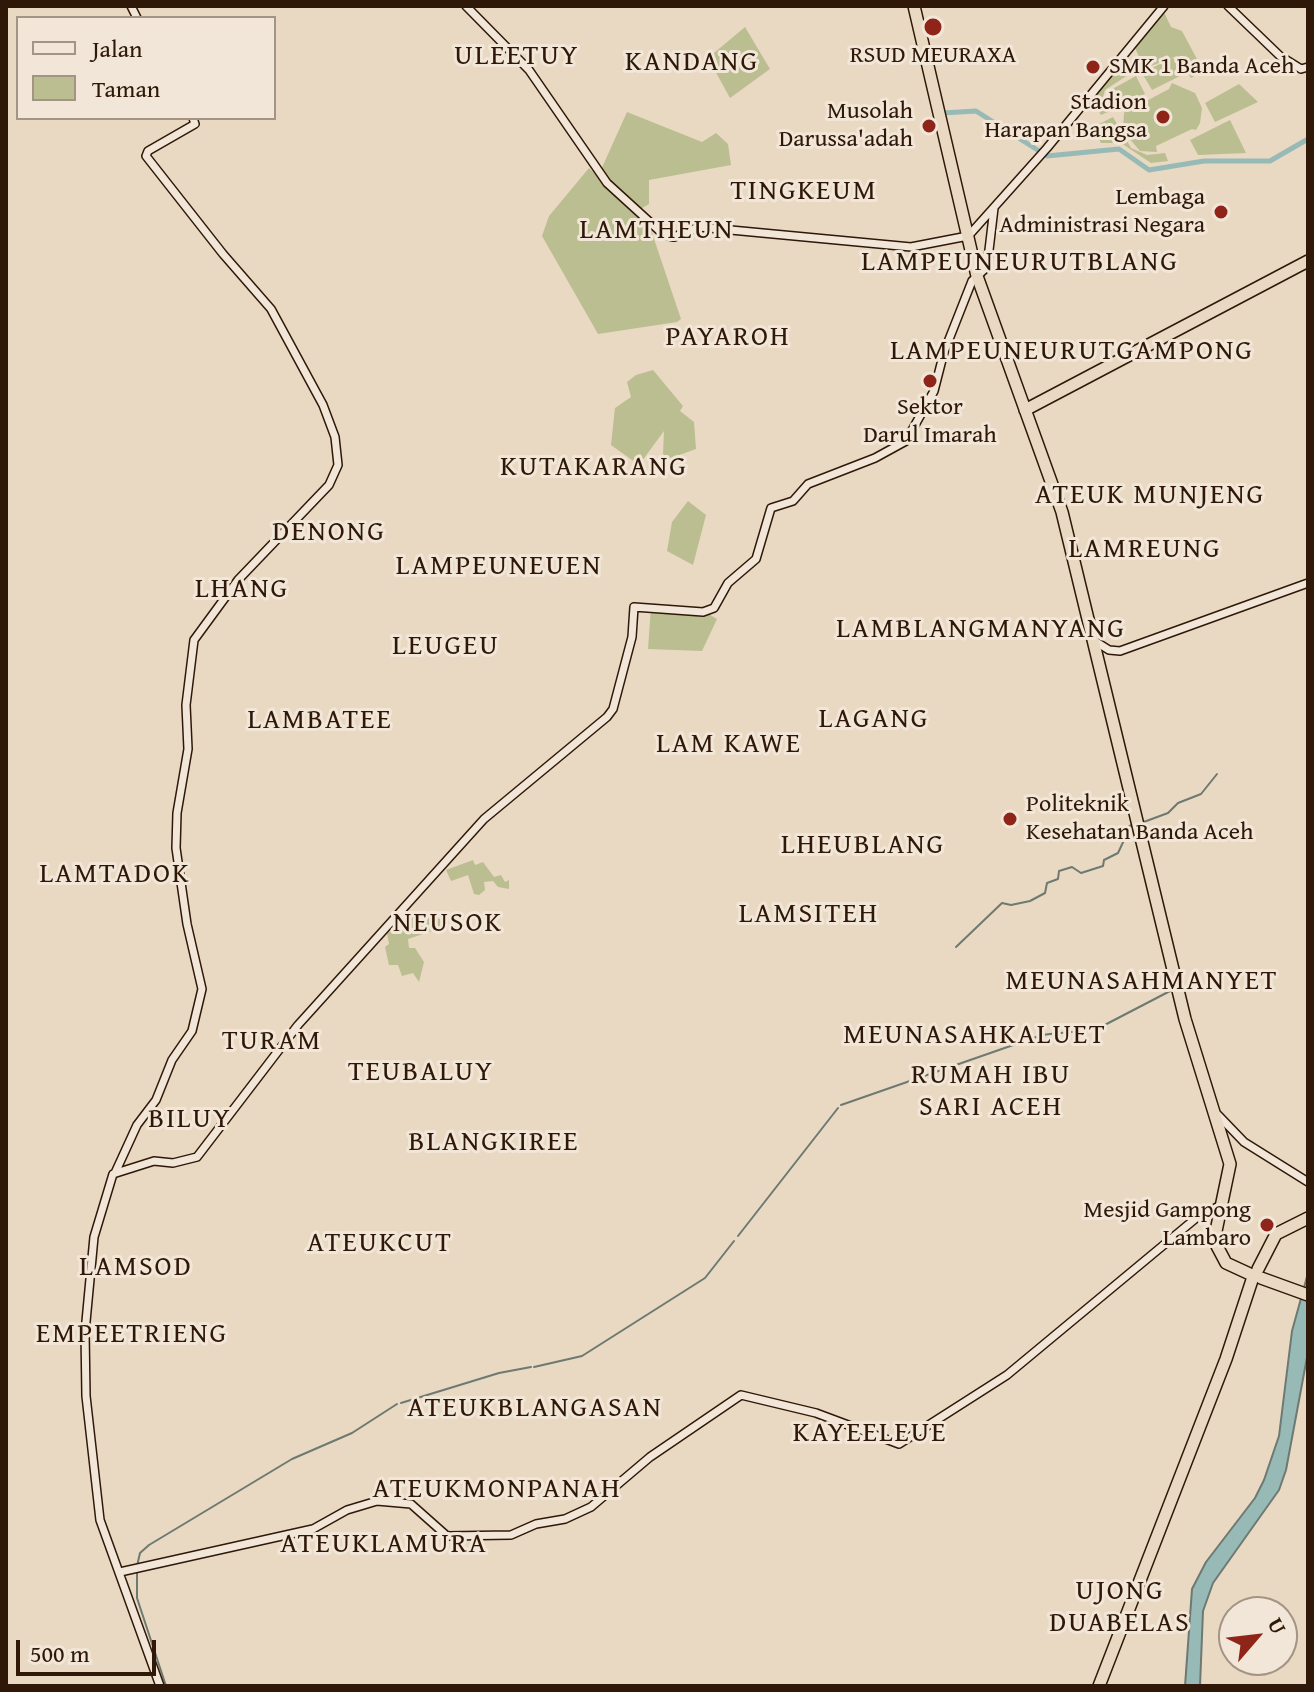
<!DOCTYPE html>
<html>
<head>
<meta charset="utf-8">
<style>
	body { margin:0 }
	#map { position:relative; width:1314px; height:1692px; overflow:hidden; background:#e9d9c2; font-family:"Gentium Book Plus",serif }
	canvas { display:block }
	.frame { position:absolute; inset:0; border:8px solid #2f1807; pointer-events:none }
	.legend { position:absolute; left:16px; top:16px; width:260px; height:104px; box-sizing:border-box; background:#f1e6d7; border:2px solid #a39484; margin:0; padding:10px 14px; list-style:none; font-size:24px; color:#2f1807 }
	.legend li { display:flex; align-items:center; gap:16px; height:40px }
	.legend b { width:40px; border:2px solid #a39484 }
	.north { position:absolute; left:1218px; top:1596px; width:80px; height:80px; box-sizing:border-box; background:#f1e6d7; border:2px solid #a39484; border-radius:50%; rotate:62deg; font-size:22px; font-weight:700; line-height:32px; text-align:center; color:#2f1807 }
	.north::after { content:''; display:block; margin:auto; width:28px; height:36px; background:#8f2418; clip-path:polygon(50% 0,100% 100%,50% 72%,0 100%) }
	.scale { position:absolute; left:16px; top:1640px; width:140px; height:36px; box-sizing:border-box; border:4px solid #2f1807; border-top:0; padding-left:10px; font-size:24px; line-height:28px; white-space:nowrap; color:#2f1807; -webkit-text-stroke:6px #f1e6d7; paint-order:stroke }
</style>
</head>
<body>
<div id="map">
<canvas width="1314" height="1692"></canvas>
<div class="frame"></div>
<ul class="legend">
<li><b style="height:10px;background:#f1e6d7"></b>Jalan</li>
<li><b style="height:22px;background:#bbbe90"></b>Taman</li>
</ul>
<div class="north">U</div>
<div class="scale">500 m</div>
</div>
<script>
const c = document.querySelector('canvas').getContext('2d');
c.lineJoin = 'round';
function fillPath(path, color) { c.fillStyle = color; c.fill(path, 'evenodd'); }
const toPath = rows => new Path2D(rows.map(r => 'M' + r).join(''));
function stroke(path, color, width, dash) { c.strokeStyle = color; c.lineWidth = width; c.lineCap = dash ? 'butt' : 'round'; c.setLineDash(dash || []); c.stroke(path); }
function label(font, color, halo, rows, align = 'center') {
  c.font = font + ' "Gentium Book Plus",serif'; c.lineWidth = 6; c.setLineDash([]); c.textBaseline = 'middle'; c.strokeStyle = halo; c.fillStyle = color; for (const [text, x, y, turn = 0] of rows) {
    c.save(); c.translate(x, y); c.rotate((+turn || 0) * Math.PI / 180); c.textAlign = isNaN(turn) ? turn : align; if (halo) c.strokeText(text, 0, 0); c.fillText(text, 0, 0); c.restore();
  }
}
const green = toPath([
	[1164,12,1171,27,1182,31,1198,61,1203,60,1209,67,1191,78,1177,56,1148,67,1143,65,1135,48],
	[745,27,770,69,730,98,708,58],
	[1172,58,1178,60,1184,74,1152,90,1142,73],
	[1125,63,1128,75,1105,90,1103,97,1110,111,1101,115,1092,99],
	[1136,76,1145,94,1112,110,1107,92],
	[1172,83,1195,93,1202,108,1200,123,1196,130,1192,129,1156,146,1157,152,1140,151,1123,131,1124,113,1129,106,1135,107,1169,89],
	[1239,84,1258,102,1215,122,1205,103],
	[627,112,702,142,716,133,728,144,731,165,649,180,649,204,639,210,600,172],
	[1113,117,1131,148,1147,155,1165,153,1168,161,1151,163,1121,143,1101,143,1093,127],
	[1230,120,1246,153,1198,155,1190,140],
	[589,168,650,227,681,319,677,322,598,334,542,236,549,216],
	[653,370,683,406,680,411,694,422,696,449,668,459,663,454,664,431,639,465,611,445,615,408,631,397,627,382,636,375],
	[688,501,706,515,693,565,667,551,672,522],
	[651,607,700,609,717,619,702,651,648,649],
	[473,860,475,865,483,862,494,877,501,875,505,882,509,880,509,889,498,887,493,881,484,882,485,890,479,895,474,894,468,875,451,881,446,870],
	[417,911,421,922,431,917,440,919,441,928,408,939,409,948,415,948,424,962,419,982,413,973,402,976,398,965,389,965,385,947,389,944,387,933,397,929,392,923,396,919,409,920,408,916]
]);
const water = toPath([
	[1308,1273,1308,1352,1286,1470,1279,1490,1213,1583,1203,1611,1200,1686,1185,1686,1192,1589,1206,1562,1255,1498,1264,1480,1279,1436,1292,1331,1308,1273]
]);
const stream = toPath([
	[1141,823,1168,813,1178,803,1201,794,1217,774],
	[956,947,1002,903,1011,905,1030,901,1045,893,1047,883,1058,879,1059,871,1072,867,1081,873,1103,866,1104,860,1118,853,1125,838,1123,829,1134,824],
	[1060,1033,1095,1030,1172,990],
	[841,1105,1042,1035,1058,1033],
	[738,1236,838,1108],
	[534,1367,582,1356,705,1278,734,1241],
	[401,1403,499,1373,531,1367],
	[137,1566,140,1553,149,1545,292,1459,352,1433,397,1404],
	[137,1572,137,1598,166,1686]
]);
const river = toPath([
	[943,113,976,111,1047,156,1119,149,1149,170,1204,161,1270,161,1308,139]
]);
const secondary = toPath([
	[131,6,137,18],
	[466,6,529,70,607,183,664,235,674,237,699,227,911,247,968,236],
	[1228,6,1280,56,1301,69,1308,67],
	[971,233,1047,148,1164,6],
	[1093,640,1109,650,1120,651,1308,583],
	[1218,1115,1244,1142,1308,1182],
	[115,1173,137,1125,156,1100,172,1060,192,1031,202,989,187,924,176,848,177,813,188,749,186,705,194,640,238,580,329,485,338,465,335,437,323,405,271,309,223,254,146,156,148,151,195,124,193,118],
	[120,1572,313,1529,347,1510,377,1501,411,1504,447,1536,511,1535,536,1524,565,1519,591,1507,650,1457,741,1395,816,1413,899,1444,1007,1375,1195,1219,1221,1205],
	[160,1686,100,1520,86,1396,85,1332,94,1237,113,1174,154,1161,173,1163,197,1157,298,1025,484,819,607,717,613,709,632,637,634,607,703,612,714,608,728,583,756,559,771,508,793,501,808,484,875,458,906,441,934,391,944,352,972,281,987,267,994,208]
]);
const highway = toPath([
	[914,6,977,276,1062,512,1185,1019,1230,1164,1216,1231,1217,1246,1226,1263,1252,1275],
	[1025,410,1308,261],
	[1258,1269,1276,1234,1308,1218],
	[1261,1278,1308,1295],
	[1099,1686,1226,1359,1253,1277]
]);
const markers = [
	[933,27,10,"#8f2418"],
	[1093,67,8,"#8f2418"],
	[1163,117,8,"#8f2418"],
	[929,126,8,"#8f2418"],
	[1221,212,8,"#8f2418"],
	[930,381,8,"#8f2418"],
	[1010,819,8,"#8f2418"],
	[1267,1225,8,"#8f2418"]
];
const poiNames = [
	["RSUD MEURAXA",933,56,"center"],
	["SMK 1 Banda Aceh",1109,67,"left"],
	["Stadion",1147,103],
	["Harapan Bangsa",1147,131],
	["Musolah",913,112],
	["Darussa'adah",913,140],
	["Lembaga",1205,198],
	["Administrasi Negara",1205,226],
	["Sektor",930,408,"center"],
	["Darul Imarah",930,436,"center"],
	["Politeknik",1026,805,"left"],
	["Kesehatan Banda Aceh",1026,833,"left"],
	["Mesjid Gampong",1251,1211],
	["Lambaro",1251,1239]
];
const quarterNames = [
	["ULEETUY",517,57],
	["KANDANG",692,63],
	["TINGKEUM",804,192],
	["LAMTHEUN",657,231],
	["LAMPEUNEURUTBLANG",1020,263],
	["PAYAROH",728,338],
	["LAMPEUNEURUTGAMPONG",1072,352],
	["KUTAKARANG",594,468],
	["ATEUK MUNJENG",1150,496],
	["DENONG",329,533],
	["LAMREUNG",1145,550],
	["LAMPEUNEUEN",499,567],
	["LHANG",242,590],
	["LAMBLANGMANYANG",981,630],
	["LEUGEU",446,647],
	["LAGANG",874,720],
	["LAMBATEE",320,721],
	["LAM KAWE",729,745],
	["LHEUBLANG",863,846],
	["LAMTADOK",115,875],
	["LAMSITEH",809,915],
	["NEUSOK",448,924],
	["MEUNASAHMANYET",1142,982],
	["MEUNASAHKALUET",975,1036],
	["TURAM",272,1042],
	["TEUBALUY",421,1073],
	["RUMAH IBU",991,1076],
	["SARI ACEH",991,1108],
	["BILUY",190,1120],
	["BLANGKIREE",494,1143],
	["ATEUKCUT",380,1244],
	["LAMSOD",136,1268],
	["EMPEETRIENG",132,1335],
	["ATEUKBLANGASAN",535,1409],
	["KAYEELEUE",870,1434],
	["ATEUKMONPANAH",497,1490],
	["ATEUKLAMURA",384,1545],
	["UJONG",1120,1592],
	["DUABELAS",1120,1624]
];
fillPath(green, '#bbbe90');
fillPath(water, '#97bab7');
stroke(water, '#6d7971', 2);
stroke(stream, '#6d7971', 2);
stroke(river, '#97bab7', 5);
stroke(secondary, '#2f1807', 10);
stroke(highway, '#2f1807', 14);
stroke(secondary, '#f1e6d7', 7);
stroke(highway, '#e9d9c2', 11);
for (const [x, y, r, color] of markers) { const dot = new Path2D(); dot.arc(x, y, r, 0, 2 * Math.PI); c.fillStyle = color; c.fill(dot); stroke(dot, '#f1e6d7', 3); }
label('24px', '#2f1807', '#f1e6d7', poiNames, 'right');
c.letterSpacing = '2px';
label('28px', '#2f1807', '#f1e6d7', quarterNames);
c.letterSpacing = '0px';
</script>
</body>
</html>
